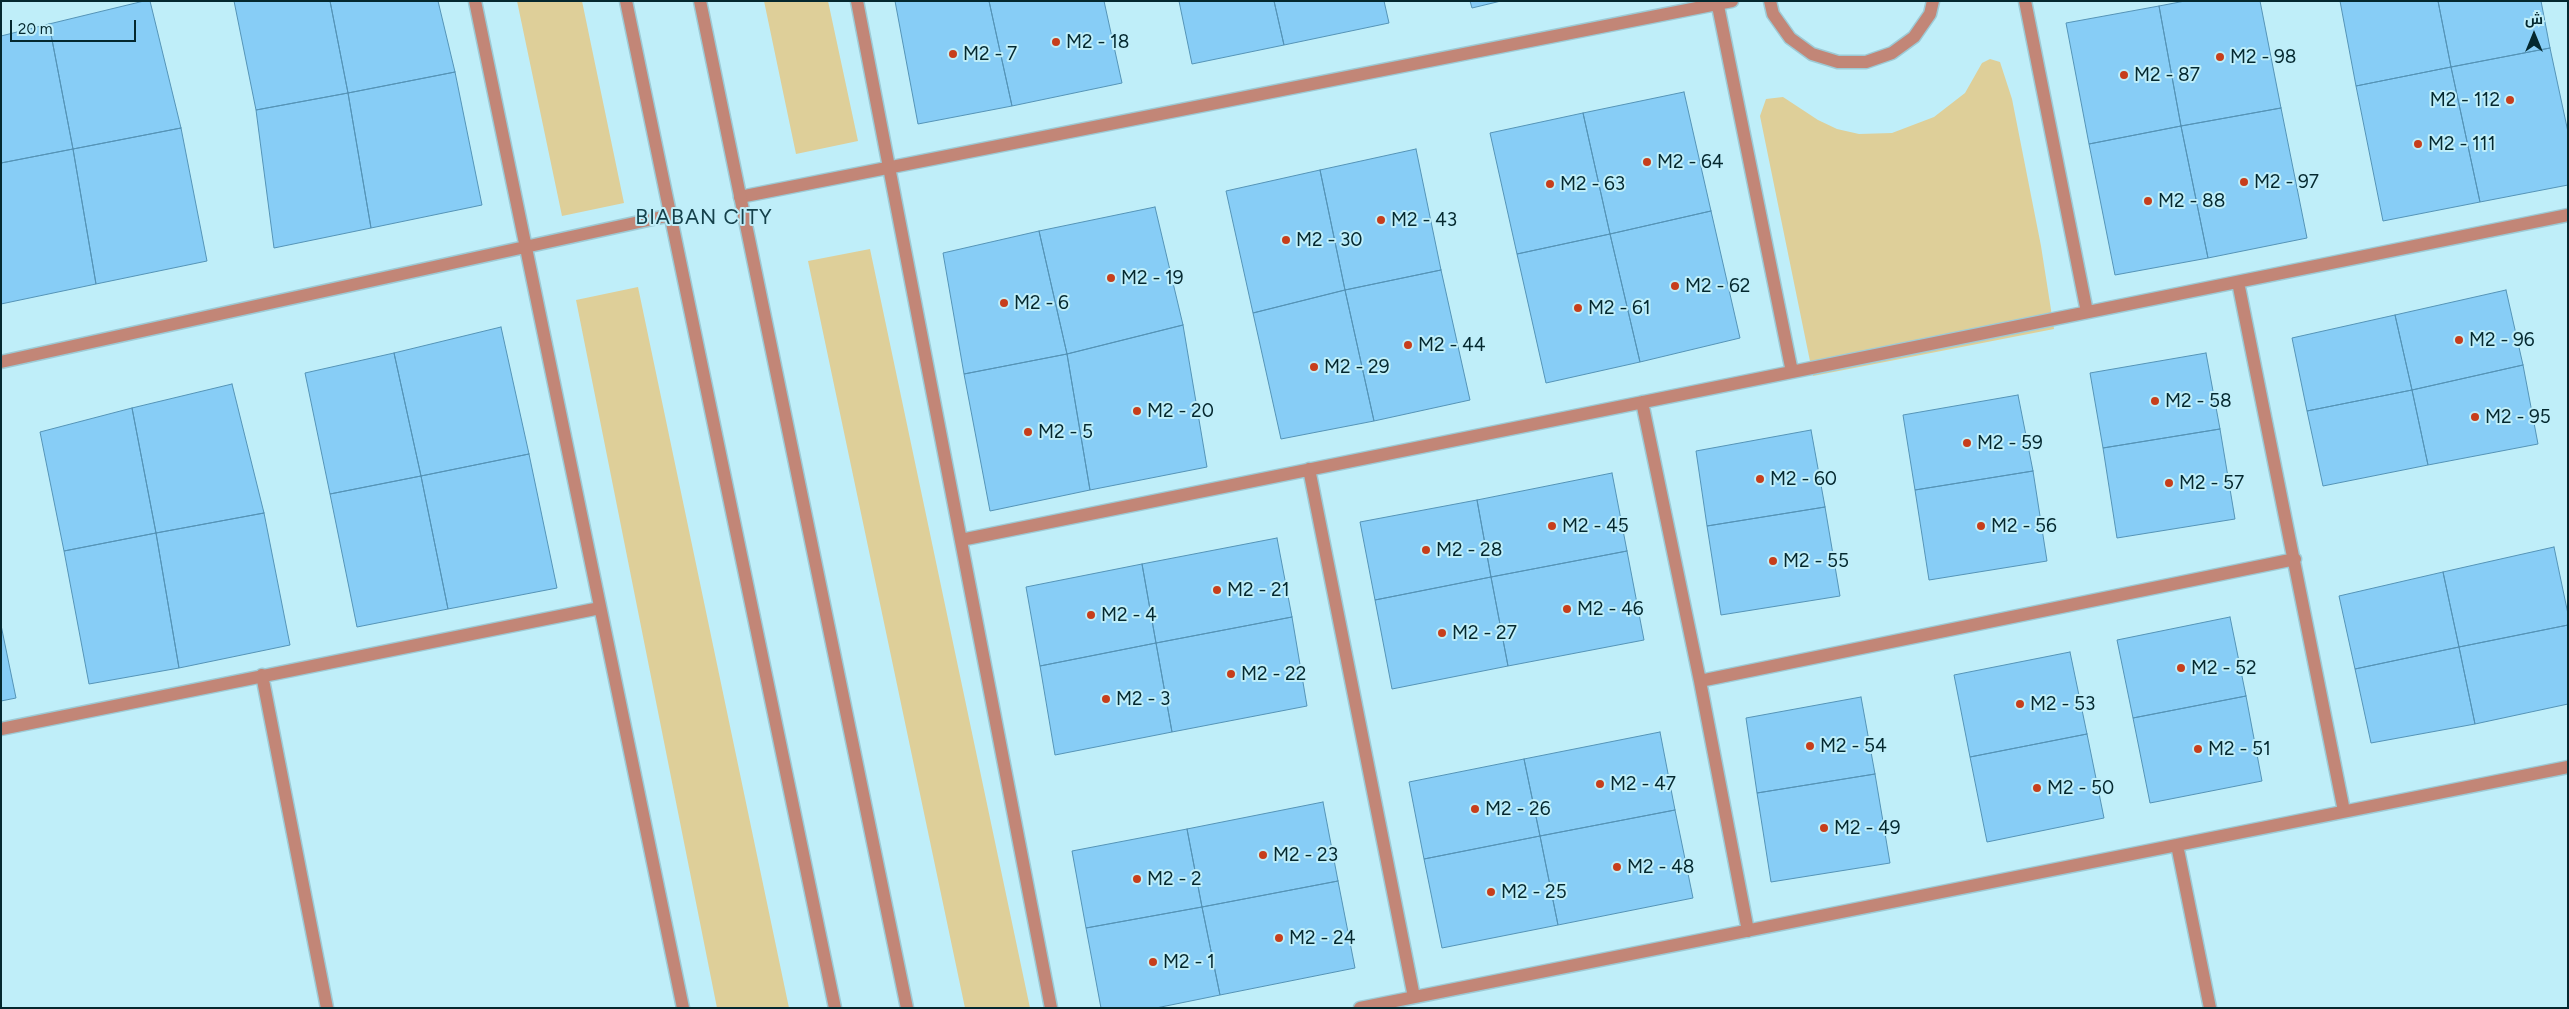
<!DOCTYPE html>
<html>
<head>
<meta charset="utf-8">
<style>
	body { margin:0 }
	#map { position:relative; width:2569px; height:1009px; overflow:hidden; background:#bfeef9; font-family:Figtree,Cairo,sans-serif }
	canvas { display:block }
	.frame { position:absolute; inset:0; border:2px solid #04282f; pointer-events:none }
	.north { position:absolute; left:2509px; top:10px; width:50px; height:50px; -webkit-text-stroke:4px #bfeef9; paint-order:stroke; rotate:0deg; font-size:14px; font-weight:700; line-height:20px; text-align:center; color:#04282f }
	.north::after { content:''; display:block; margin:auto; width:18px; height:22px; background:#04282f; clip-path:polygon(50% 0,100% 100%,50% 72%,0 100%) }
	.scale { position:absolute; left:10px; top:20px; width:126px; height:22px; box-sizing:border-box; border:2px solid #04282f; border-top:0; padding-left:6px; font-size:15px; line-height:18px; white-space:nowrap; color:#04282f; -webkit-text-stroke:4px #bfeef9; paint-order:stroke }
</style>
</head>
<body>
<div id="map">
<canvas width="2569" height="1009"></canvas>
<div class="frame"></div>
<div class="north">ش</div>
<div class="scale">20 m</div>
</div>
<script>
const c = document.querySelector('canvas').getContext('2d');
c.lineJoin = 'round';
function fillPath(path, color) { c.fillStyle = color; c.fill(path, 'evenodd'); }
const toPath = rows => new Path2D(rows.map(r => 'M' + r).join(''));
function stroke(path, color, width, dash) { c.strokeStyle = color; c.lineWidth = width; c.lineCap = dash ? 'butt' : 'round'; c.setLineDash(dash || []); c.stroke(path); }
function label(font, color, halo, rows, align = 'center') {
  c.font = font + ' Figtree,sans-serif'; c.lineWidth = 4; c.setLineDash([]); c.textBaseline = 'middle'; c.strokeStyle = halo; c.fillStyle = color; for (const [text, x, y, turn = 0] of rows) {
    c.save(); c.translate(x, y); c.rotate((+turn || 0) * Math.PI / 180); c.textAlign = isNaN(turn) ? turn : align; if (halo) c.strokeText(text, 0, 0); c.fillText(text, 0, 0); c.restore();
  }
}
const green = toPath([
	[517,1,582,1,624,203,562,216],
	[764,1,828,1,858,141,796,154],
	[1990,59,2000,62,2012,99,2041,246,2054,329,1813,376,1760,116,1766,99,1783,97,1818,120,1837,129,1859,134,1892,133,1934,117,1965,93,1982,63],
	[870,249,1030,1008,965,1008,808,261],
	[638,287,789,1008,717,1008,576,300]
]);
const building = toPath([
	[144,1,150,1,181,128,73,149,49,24,144,1],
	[234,1,330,1,348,93,256,110,234,1],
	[330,1,438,1,455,72,348,93,330,1],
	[895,1,989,1,1012,106,918,124,895,1],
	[989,1,1104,1,1122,83,1012,106,989,1],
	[1179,1,1274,1,1284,45,1192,64,1179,1],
	[1274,1,1384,1,1389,23,1284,45,1274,1],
	[1470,1,1501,1,1472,8,1470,1],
	[2185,1,2260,1,2281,108,2181,126,2159,6,2185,1],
	[2340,1,2438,1,2451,67,2356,86,2340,1],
	[2438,1,2541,1,2550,48,2451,67,2438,1],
	[2159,6,2181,126,2089,144,2066,23,2159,6],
	[49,24,73,149,1,163,1,36,49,24],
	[2550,48,2568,132,2568,185,2480,202,2451,67,2550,48],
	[2451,67,2480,202,2383,221,2356,86,2451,67],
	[455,72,482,205,371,228,348,93,455,72],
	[1684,92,1711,211,1610,234,1583,113,1684,92],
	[348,93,371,228,274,248,256,110,348,93],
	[2281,108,2307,238,2208,258,2181,126,2281,108],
	[1583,113,1610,234,1517,254,1490,133,1583,113],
	[2181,126,2208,258,2115,275,2089,144,2181,126],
	[181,128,207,261,96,284,73,149,181,128],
	[73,149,96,284,1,304,1,163,73,149],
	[1416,149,1441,270,1345,290,1320,170,1416,149],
	[1320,170,1345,290,1253,313,1226,191,1320,170],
	[1155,207,1183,325,1067,354,1039,231,1155,207],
	[1711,211,1740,338,1640,362,1610,234,1711,211],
	[1039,231,1067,354,964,374,943,253,1039,231],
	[1610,234,1640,362,1546,383,1517,254,1610,234],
	[1441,270,1470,400,1374,421,1345,290,1441,270],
	[1345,290,1374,421,1281,439,1253,313,1345,290],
	[2506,290,2523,365,2412,390,2395,315,2506,290],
	[2395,315,2412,390,2307,411,2292,338,2395,315],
	[1183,325,1207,467,1090,490,1067,354,1183,325],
	[501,327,529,454,421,476,394,353,501,327],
	[394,353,421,476,330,494,305,373,394,353],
	[2206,353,2220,429,2103,448,2090,373,2206,353],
	[1067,354,1090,490,990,511,964,374,1067,354],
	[2523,365,2538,444,2428,465,2412,390,2523,365],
	[232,384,264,513,156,533,132,408,232,384],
	[2412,390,2428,465,2323,486,2307,411,2412,390],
	[2018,395,2033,471,1915,490,1903,415,2018,395],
	[132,408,156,533,64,551,40,432,132,408],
	[2220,429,2235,519,2117,538,2103,448,2220,429],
	[1811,430,1825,507,1707,526,1696,451,1811,430],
	[529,454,557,588,448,609,421,476,529,454],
	[2033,471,2047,561,1929,580,1915,490,2033,471],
	[1612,473,1627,551,1491,577,1477,500,1612,473],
	[421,476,448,609,357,627,330,494,421,476],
	[1477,500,1491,577,1375,600,1360,522,1477,500],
	[1825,507,1840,596,1721,615,1707,526,1825,507],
	[264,513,290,645,179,668,156,533,264,513],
	[156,533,179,668,89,684,64,551,156,533],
	[1277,538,1292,617,1156,643,1142,564,1277,538],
	[2554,547,2568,614,2568,625,2459,647,2443,572,2554,547],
	[1627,551,1644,640,1508,666,1491,577,1627,551],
	[1142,564,1156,643,1040,666,1026,587,1142,564],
	[2443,572,2459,647,2355,669,2339,596,2443,572],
	[1491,577,1508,666,1392,689,1375,600,1491,577],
	[1292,617,1307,706,1172,732,1156,643,1292,617],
	[2230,617,2246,696,2133,718,2117,640,2230,617],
	[1,625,16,698,1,701,1,625],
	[2568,625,2568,704,2475,724,2459,647,2568,625],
	[1156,643,1172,732,1055,755,1040,666,1156,643],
	[2459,647,2475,724,2371,743,2355,669,2459,647],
	[2070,652,2087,734,1970,757,1954,675,2070,652],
	[2246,696,2262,781,2150,803,2133,718,2246,696],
	[1861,697,1875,774,1757,793,1746,718,1861,697],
	[1660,732,1675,810,1540,836,1524,759,1660,732],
	[2087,734,2104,818,1987,842,1970,757,2087,734],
	[1524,759,1540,836,1424,859,1409,782,1524,759],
	[1875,774,1890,863,1771,882,1757,793,1875,774],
	[1323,802,1338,881,1202,907,1187,829,1323,802],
	[1675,810,1693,898,1558,925,1540,836,1675,810],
	[1187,829,1202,907,1086,928,1072,851,1187,829],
	[1540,836,1558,925,1442,948,1424,859,1540,836],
	[1338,881,1355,968,1220,995,1202,907,1338,881],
	[1202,907,1220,995,1156,1008,1101,1008,1086,928,1202,907]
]);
const minor = toPath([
	[475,1,683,1008],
	[857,1,1051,1008],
	[1717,1,1792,372],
	[1770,1,1773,14,1790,38,1812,54,1838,62,1866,62,1892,53,1914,37,1930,14,1933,1],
	[2025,1,2087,312],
	[740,197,1732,1],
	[2238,282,2344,811],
	[1,362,671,215],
	[1642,402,1700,681,1748,931],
	[1309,469,1414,997],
	[961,540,2568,215],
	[262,675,327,1008],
	[1700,681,2295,559],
	[1,729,600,608],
	[2177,845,2210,1008],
	[1360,1008,2568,767]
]);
const tertiary = toPath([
	[626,1,835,1008],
	[700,1,907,1008]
]);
const markers = [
	[1056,42,5,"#c73e1b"],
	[953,54,5,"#c73e1b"],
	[2220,57,5,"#c73e1b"],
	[2124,75,5,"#c73e1b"],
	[2510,100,5,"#c73e1b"],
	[2418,144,5,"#c73e1b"],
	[1647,162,5,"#c73e1b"],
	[2244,182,5,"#c73e1b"],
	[1550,184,5,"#c73e1b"],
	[2148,201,5,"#c73e1b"],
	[1381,220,5,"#c73e1b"],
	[1286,240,5,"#c73e1b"],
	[1111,278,5,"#c73e1b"],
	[1675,286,5,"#c73e1b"],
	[1004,303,5,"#c73e1b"],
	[1578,308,5,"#c73e1b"],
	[2459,340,5,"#c73e1b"],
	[1408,345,5,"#c73e1b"],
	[1314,367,5,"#c73e1b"],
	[2155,401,5,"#c73e1b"],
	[1137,411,5,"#c73e1b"],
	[2475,417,5,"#c73e1b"],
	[1028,432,5,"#c73e1b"],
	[1967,443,5,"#c73e1b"],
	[1760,479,5,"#c73e1b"],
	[2169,483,5,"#c73e1b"],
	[1552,526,5,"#c73e1b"],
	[1981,526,5,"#c73e1b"],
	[1426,550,5,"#c73e1b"],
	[1773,561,5,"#c73e1b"],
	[1217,590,5,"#c73e1b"],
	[1567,609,5,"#c73e1b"],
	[1091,615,5,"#c73e1b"],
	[1442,633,5,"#c73e1b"],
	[2181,668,5,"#c73e1b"],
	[1231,674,5,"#c73e1b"],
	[1106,699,5,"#c73e1b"],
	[2020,704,5,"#c73e1b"],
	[1810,746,5,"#c73e1b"],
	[2198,749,5,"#c73e1b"],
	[1600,784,5,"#c73e1b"],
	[2037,788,5,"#c73e1b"],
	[1475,809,5,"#c73e1b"],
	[1824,828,5,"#c73e1b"],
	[1263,855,5,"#c73e1b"],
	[1617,867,5,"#c73e1b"],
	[1137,879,5,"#c73e1b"],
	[1491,892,5,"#c73e1b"],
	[1279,938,5,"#c73e1b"],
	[1153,962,5,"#c73e1b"]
];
const poiNames = [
	["M2 - 18",1066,42],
	["M2 - 7",963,54],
	["M2 - 98",2230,57],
	["M2 - 87",2134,75],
	["M2 - 112",2500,100,"right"],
	["M2 - 111",2428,144],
	["M2 - 64",1657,162],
	["M2 - 97",2254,182],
	["M2 - 63",1560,184],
	["M2 - 88",2158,201],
	["M2 - 43",1391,220],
	["M2 - 30",1296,240],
	["M2 - 19",1121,278],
	["M2 - 62",1685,286],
	["M2 - 6",1014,303],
	["M2 - 61",1588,308],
	["M2 - 96",2469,340],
	["M2 - 44",1418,345],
	["M2 - 29",1324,367],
	["M2 - 58",2165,401],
	["M2 - 20",1147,411],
	["M2 - 95",2485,417],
	["M2 - 5",1038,432],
	["M2 - 59",1977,443],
	["M2 - 60",1770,479],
	["M2 - 57",2179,483],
	["M2 - 45",1562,526],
	["M2 - 56",1991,526],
	["M2 - 28",1436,550],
	["M2 - 55",1783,561],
	["M2 - 21",1227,590],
	["M2 - 46",1577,609],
	["M2 - 4",1101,615],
	["M2 - 27",1452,633],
	["M2 - 52",2191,668],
	["M2 - 22",1241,674],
	["M2 - 3",1116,699],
	["M2 - 53",2030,704],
	["M2 - 54",1820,746],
	["M2 - 51",2208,749],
	["M2 - 47",1610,784],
	["M2 - 50",2047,788],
	["M2 - 26",1485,809],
	["M2 - 49",1834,828],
	["M2 - 23",1273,855],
	["M2 - 48",1627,867],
	["M2 - 2",1147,879],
	["M2 - 25",1501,892],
	["M2 - 24",1289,938],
	["M2 - 1",1163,962]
];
const quarterNames = [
	["BIABAN CITY",704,218]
];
fillPath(green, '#decf99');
fillPath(building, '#87cdf6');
stroke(building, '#5594b7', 1);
stroke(minor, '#9dcad5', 15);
stroke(tertiary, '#9dcad5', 15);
stroke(minor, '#c28677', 12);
stroke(tertiary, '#c28677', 12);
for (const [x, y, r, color] of markers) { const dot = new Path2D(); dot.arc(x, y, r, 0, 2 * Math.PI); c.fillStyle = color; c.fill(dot); stroke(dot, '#bfeef9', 2); }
label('19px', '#04282f', '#bfeef9', poiNames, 'left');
c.letterSpacing = '1px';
label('21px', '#15414b', '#bfeef9', quarterNames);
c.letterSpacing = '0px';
</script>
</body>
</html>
